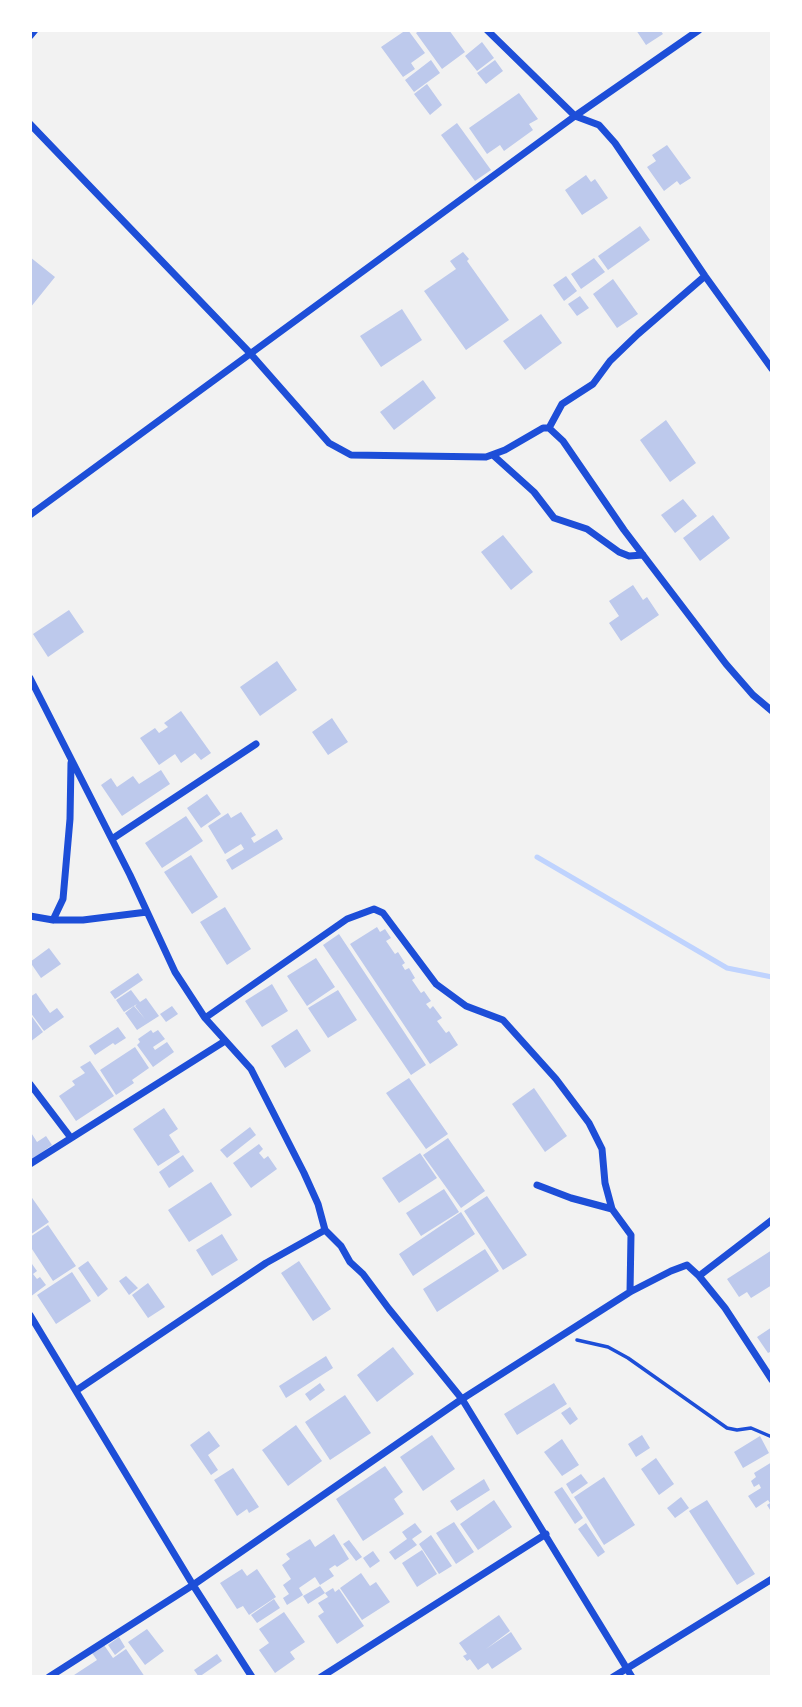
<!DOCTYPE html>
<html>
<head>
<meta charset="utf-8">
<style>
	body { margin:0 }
	#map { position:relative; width:802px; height:1707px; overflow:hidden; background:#f2f2f2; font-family:"Asap Condensed",sans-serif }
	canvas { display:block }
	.frame { position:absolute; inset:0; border:32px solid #fff; pointer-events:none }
</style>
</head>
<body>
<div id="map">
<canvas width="802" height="1707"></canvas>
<div class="frame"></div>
</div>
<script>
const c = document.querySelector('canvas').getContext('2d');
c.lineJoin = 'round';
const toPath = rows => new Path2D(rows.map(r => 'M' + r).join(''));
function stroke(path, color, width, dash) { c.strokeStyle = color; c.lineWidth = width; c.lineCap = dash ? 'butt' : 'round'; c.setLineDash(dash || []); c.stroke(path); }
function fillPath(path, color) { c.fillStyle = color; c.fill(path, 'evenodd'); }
const stream = toPath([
	[537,857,727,968,772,977]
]);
const building = toPath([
	[406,30,408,30,425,53,411,63,415,69,403,77,381,47],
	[420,30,449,30,465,52,442,69,416,33],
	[636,30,660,30,663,34,646,45],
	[482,42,494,58,477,71,465,56],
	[431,60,440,73,414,92,405,80],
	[495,60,503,71,486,84,477,73],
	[427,84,442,105,430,115,414,94],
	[519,93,538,119,529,124,533,130,504,151,500,145,487,154,469,128],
	[457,123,491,170,475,181,441,135],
	[667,145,691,178,680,185,677,181,664,191,647,167,656,161,652,155],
	[586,175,591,182,595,179,608,198,582,215,565,190],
	[640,226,650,240,608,270,598,256],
	[463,252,469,259,467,261,509,320,466,350,424,291,456,269,450,261],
	[30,257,55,277,30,308],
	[594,258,605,272,581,289,571,274],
	[566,276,577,291,564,301,553,285],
	[613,279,638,314,617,328,593,294],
	[580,296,589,308,577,316,568,304],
	[402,309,422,340,381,367,360,336],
	[541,314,562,343,525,370,503,341],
	[423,380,436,398,394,430,380,412],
	[666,420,696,463,670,482,640,440],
	[683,499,697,516,675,533,661,515],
	[713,515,730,538,700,561,683,538],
	[503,535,533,572,511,590,481,552],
	[633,585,643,600,647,597,659,615,621,641,609,623,619,616,609,601],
	[69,610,84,632,48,657,33,634],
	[277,661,297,690,260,716,240,687],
	[181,711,211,753,201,760,195,753,181,763,175,754,159,765,140,738,155,728,159,733,168,727,164,723],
	[332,718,348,742,328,755,312,732],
	[161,770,170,784,122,816,101,785,111,778,117,787,133,776,139,784],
	[207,794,221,814,201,828,187,808],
	[241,812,256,835,251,838,254,843,277,829,283,839,232,870,226,860,244,849,241,844,225,854,208,826,228,813,231,818],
	[186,816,203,841,162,868,145,843],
	[191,855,218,897,192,914,164,872],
	[225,907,251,949,227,965,200,922],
	[377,927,380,932,385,929,391,938,386,941,395,954,398,952,405,963,402,965,405,970,409,968,415,978,412,980,421,993,424,991,431,1001,426,1004,430,1009,433,1006,442,1018,437,1021,446,1033,449,1031,458,1045,430,1064,350,944],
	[339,934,426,1065,411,1075,323,945],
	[49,948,61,964,41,978,30,962],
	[316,958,335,987,307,1006,287,976],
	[138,973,143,980,115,999,110,992],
	[272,984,288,1011,262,1027,245,1001],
	[131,990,140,1002,146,998,159,1016,137,1030,125,1013,134,1006,145,1019,135,1006,137,1004,124,1012,116,1000],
	[338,990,357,1020,328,1038,308,1008],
	[36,993,50,1013,57,1008,64,1017,44,1031,30,1012,30,997],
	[172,1006,178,1014,166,1022,160,1014],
	[30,1014,43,1032,30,1042],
	[118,1027,126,1038,115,1045,113,1043,95,1055,89,1046],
	[297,1029,311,1051,285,1068,271,1046],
	[151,1030,153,1033,158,1030,165,1039,153,1047,155,1050,167,1042,174,1052,153,1067,137,1045,140,1042,138,1039],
	[135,1047,149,1068,132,1080,134,1083,116,1095,100,1070],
	[90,1061,114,1096,76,1121,59,1096,75,1085,72,1081,85,1073,80,1067],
	[409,1078,448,1134,426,1149,386,1093],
	[534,1088,567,1136,545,1152,512,1104],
	[164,1108,178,1129,169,1135,180,1152,158,1166,133,1129],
	[250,1127,256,1135,227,1158,220,1150],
	[30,1131,37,1142,46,1136,52,1145,30,1161],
	[448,1138,485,1191,461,1208,423,1155],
	[259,1144,263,1149,259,1153,264,1159,268,1156,277,1169,251,1188,233,1163],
	[420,1153,437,1178,399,1203,382,1178],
	[183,1155,194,1171,169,1188,159,1172],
	[211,1182,232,1215,189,1242,168,1210],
	[444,1189,459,1212,421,1236,406,1213],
	[30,1195,49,1222,30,1235],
	[487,1196,527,1255,503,1270,464,1211],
	[461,1212,475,1234,413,1276,399,1254],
	[48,1225,76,1266,53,1281,30,1246,30,1237],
	[222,1234,238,1260,212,1276,196,1250],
	[485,1249,499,1271,437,1312,423,1289],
	[772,1250,772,1285,751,1298,747,1292,739,1297,727,1279],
	[88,1261,108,1289,98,1297,78,1268],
	[299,1261,331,1309,313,1321,281,1273],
	[32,1264,37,1271,33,1274,37,1279,40,1277,46,1285,30,1297,30,1266],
	[72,1272,91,1301,56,1324,37,1295],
	[126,1276,138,1288,129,1295,119,1281],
	[148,1283,165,1307,148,1318,132,1295],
	[772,1327,772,1351,768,1353,757,1337],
	[393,1347,414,1374,377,1402,357,1375],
	[326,1356,333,1368,286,1398,279,1386],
	[320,1383,325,1390,310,1401,305,1394],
	[554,1383,567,1404,517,1435,504,1414],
	[345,1395,371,1433,330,1460,305,1422],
	[570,1407,578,1419,570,1425,561,1413],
	[296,1425,322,1461,288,1486,262,1450],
	[209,1431,220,1446,208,1455,218,1470,211,1475,190,1445],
	[432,1435,455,1469,423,1491,400,1457],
	[642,1435,650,1448,636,1457,628,1444],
	[760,1436,769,1453,743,1468,734,1452],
	[562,1439,579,1465,562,1476,544,1452],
	[656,1458,674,1484,659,1495,641,1469],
	[772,1462,772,1513,767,1505,770,1503,768,1500,756,1508,748,1496,761,1488,759,1484,754,1487,751,1481,756,1477,754,1473],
	[385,1466,403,1492,394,1499,404,1514,363,1541,336,1499],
	[233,1468,259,1507,249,1513,247,1509,237,1516,214,1480],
	[581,1474,588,1483,572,1494,566,1484],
	[604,1477,635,1525,604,1545,574,1497],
	[484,1479,490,1490,457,1511,450,1501],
	[562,1487,583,1518,575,1524,554,1492],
	[681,1497,689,1508,675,1518,667,1508],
	[494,1500,512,1527,478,1550,460,1524],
	[707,1500,755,1574,737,1585,689,1511],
	[454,1522,474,1552,456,1564,436,1533],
	[415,1523,422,1532,412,1539,417,1545,395,1560,389,1552,407,1539,402,1532],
	[586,1523,605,1552,598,1557,578,1529],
	[334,1534,349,1559,337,1567,335,1565,329,1569,334,1576,320,1585,315,1577,299,1588,303,1595,287,1605,283,1598,289,1594,283,1585,291,1579,282,1565,290,1559,286,1554,310,1539,315,1547],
	[431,1535,452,1566,439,1574,419,1544],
	[349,1540,362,1557,356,1561,343,1544],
	[422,1550,437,1574,417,1587,402,1563],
	[373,1551,380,1561,370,1568,363,1558],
	[242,1569,247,1576,257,1569,276,1597,249,1615,243,1606,237,1609,220,1583],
	[361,1573,370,1586,376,1582,390,1602,362,1620,340,1588],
	[320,1586,325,1593,308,1604,303,1596],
	[333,1588,335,1592,339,1589,364,1626,337,1644,318,1616,324,1612,318,1603,328,1597,325,1593],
	[274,1599,280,1608,257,1623,251,1615],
	[284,1612,305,1642,290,1652,295,1659,275,1673,259,1650,269,1643,259,1629],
	[499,1615,510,1631,486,1649,511,1632,522,1649,492,1669,488,1663,478,1670,470,1659,467,1661,463,1656,467,1654,459,1643],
	[147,1629,164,1651,145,1665,128,1642],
	[119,1637,125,1647,115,1655,108,1645],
	[104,1645,113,1658,126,1649,145,1677,71,1677,97,1660,92,1653],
	[217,1654,222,1661,199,1677,194,1670]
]);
const path = toPath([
	[577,1340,608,1347,628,1358,727,1428,737,1430,751,1428,772,1437]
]);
const minor = toPath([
	[487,30,575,116,599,125,615,143,705,276,772,369],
	[30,36,35,30],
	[30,124,249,352,329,443,351,455,486,457,505,450,543,428,549,428,562,404,593,384,610,361,638,334,705,276],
	[549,428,563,441,624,530,726,664,753,695,772,711],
	[494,456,534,492,554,518,587,529,619,552,629,556,643,555],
	[30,515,575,116,699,30],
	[30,678,130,875,175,972,205,1018,251,1069,304,1173,318,1204,325,1230,341,1246,350,1262,363,1274,389,1309,462,1399,632,1677],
	[112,839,256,744],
	[30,916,53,920,83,920,147,912],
	[53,920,63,899,70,819,71,763],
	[205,1018,347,919,374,909,383,913,436,984,466,1006,503,1020,556,1079,589,1123,602,1149,605,1183,612,1209,631,1235,630,1292],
	[30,1084,71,1138],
	[30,1164,225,1041],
	[537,1185,571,1198,612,1209],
	[699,1276,772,1220],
	[30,1315,193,1585,252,1677],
	[77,1390,266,1263,325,1230],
	[49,1677,193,1585,462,1399,630,1292,671,1271,687,1265,699,1276,725,1308,772,1380],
	[321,1677,546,1534],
	[613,1677,772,1579]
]);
stroke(stream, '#bfd3fe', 5);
fillPath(building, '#bdc9ec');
stroke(path, '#1d4ed8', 3.5);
stroke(minor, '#1d4ed8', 7);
</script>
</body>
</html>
